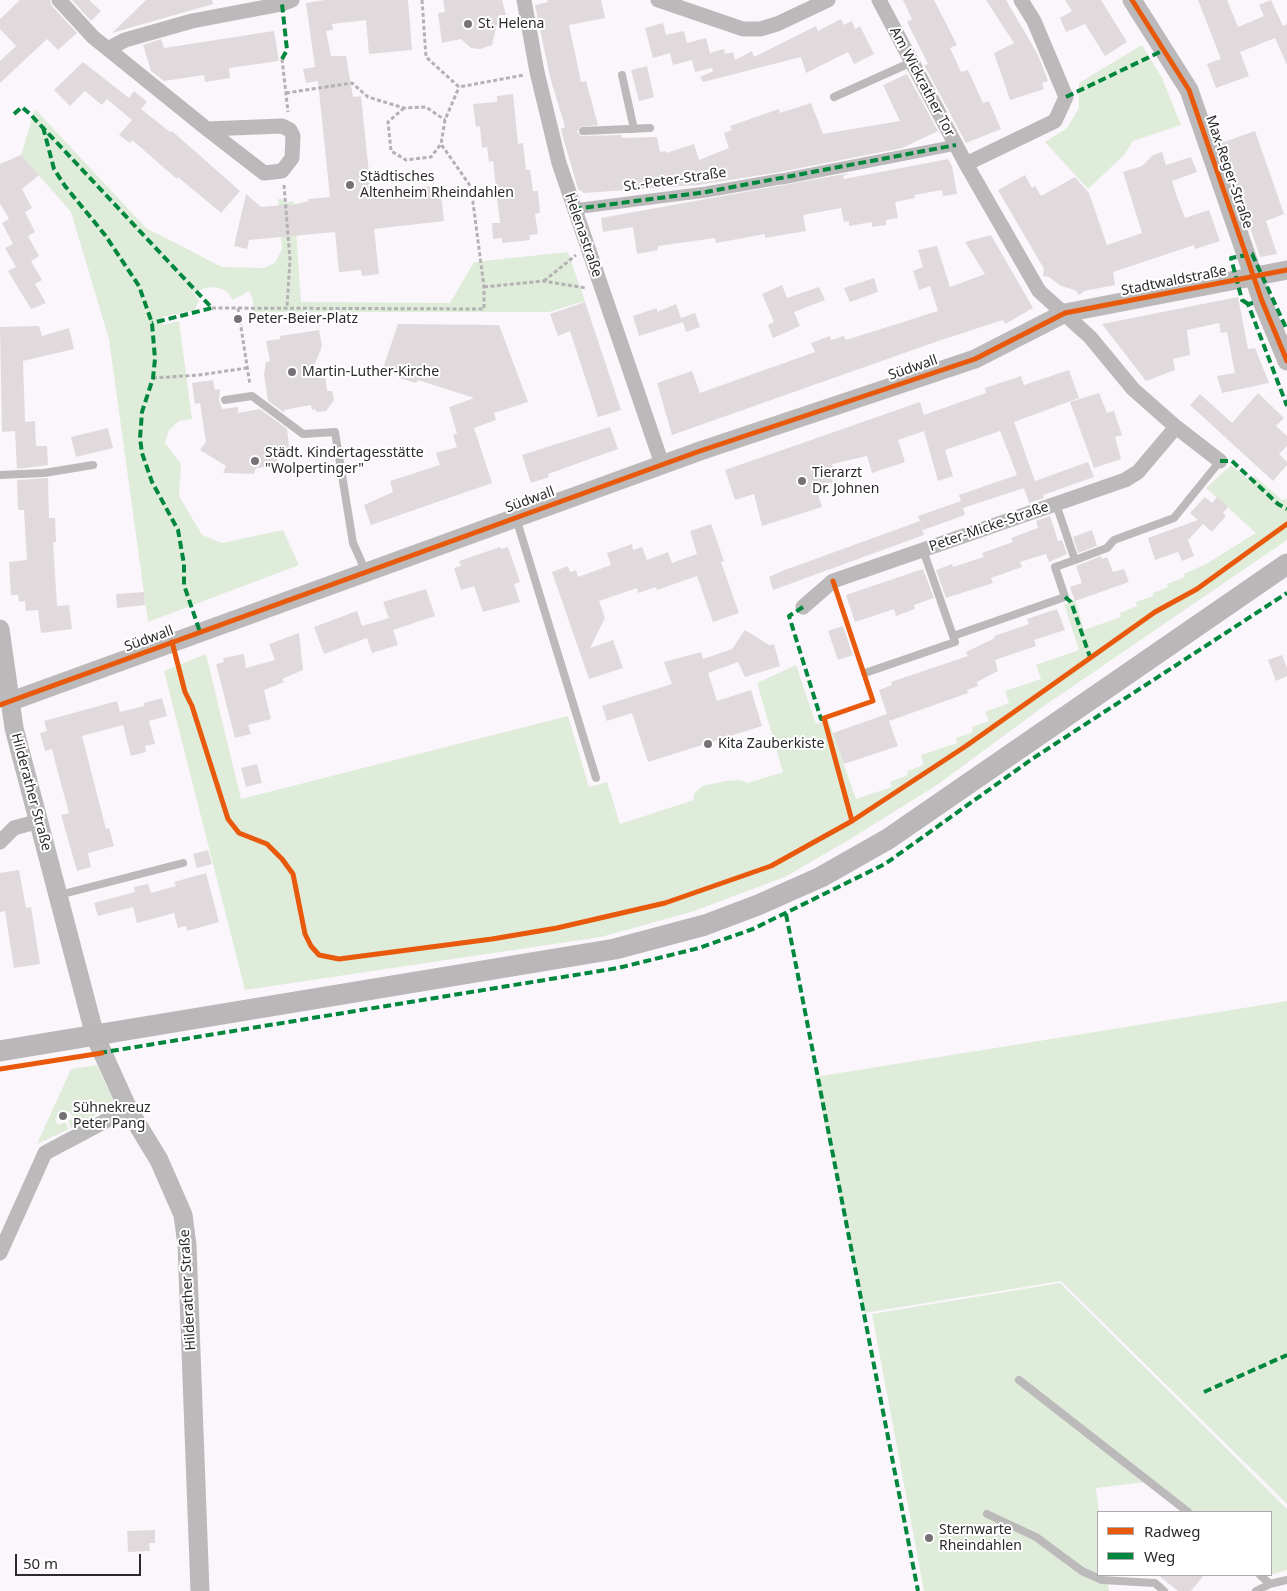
<!DOCTYPE html>
<html>
<head>
<meta charset="utf-8">
<style>
	body { margin:0 }
	#map { position:relative; width:1287px; height:1591px; overflow:hidden; background:#fbf6fc; font-family:"Noto Sans",sans-serif }
	canvas { display:block }
	.legend { position:absolute; left:1097px; top:1511px; width:175px; height:65px; box-sizing:border-box; background:#fff; border:1px solid #aba9ab; margin:0; padding:6px 9px; list-style:none; font-size:15px; color:#2d292e }
	.legend li { display:flex; align-items:center; gap:10px; height:25px }
	.legend b { width:25px; border:1px solid #aba9ab }
	.scale { position:absolute; left:15px; top:1554px; width:126px; height:22px; box-sizing:border-box; border:2px solid #2d292e; border-top:0; padding-left:6px; font-size:15px; line-height:18px; white-space:nowrap; color:#2d292e; -webkit-text-stroke:4px #fff; paint-order:stroke }
</style>
</head>
<body>
<div id="map">
<canvas width="1287" height="1591"></canvas>
<ul class="legend">
<li><b style="height:6px;background:#e8590c"></b>Radweg</li>
<li><b style="height:6px;background:#00873e"></b>Weg</li>
</ul>
<div class="scale">50 m</div>
</div>
<script>
const c = document.querySelector('canvas').getContext('2d');
c.lineJoin = 'round';
function fillPath(path, color) { c.fillStyle = color; c.fill(path, 'evenodd'); }
const toPath = rows => new Path2D(rows.map(r => 'M' + r).join(''));
function stroke(path, color, width, dash) { c.strokeStyle = color; c.lineWidth = width; c.lineCap = dash ? 'butt' : 'round'; c.setLineDash(dash || []); c.stroke(path); }
function label(font, color, halo, rows, align = 'center') {
  c.font = font + ' "Noto Sans",sans-serif'; c.lineWidth = 4; c.setLineDash([]); c.textBaseline = 'middle'; c.strokeStyle = halo; c.fillStyle = color; for (const [text, x, y, turn = 0] of rows) {
    c.save(); c.translate(x, y); c.rotate((+turn || 0) * Math.PI / 180); c.textAlign = isNaN(turn) ? turn : align; if (halo) c.strokeText(text, 0, 0); c.fillText(text, 0, 0); c.restore();
  }
}
const green = toPath([
	[1142,45,1162,78,1181,125,1133,141,1124,155,1088,189,1045,142,1067,128,1079,108,1079,83],
	[35,109,146,228,222,267,264,268,275,263,282,249,278,199,283,199,284,203,294,201,301,302,450,303,474,262,568,252,585,301,549,312,254,312,253,300,249,291,233,300,226,291,219,288,209,287,193,292,199,300,195,310,162,317,163,325,179,321,192,419,179,421,169,430,165,443,181,464,179,496,202,535,222,543,283,530,299,565,148,622,109,339,71,212,21,155],
	[1231,465,1251,482,1255,476,1282,500,1287,499,1287,540,1044,706,937,785,847,841,785,877,691,912,601,937,245,990,164,671,206,654,241,799,568,716,589,787,607,782,620,824,694,800,694,794,702,786,726,781,740,780,748,783,783,772,757,683,796,665,816,724,828,719,856,799,892,787,890,782,908,775,907,771,924,765,921,755,957,743,956,738,973,732,972,727,989,721,985,712,1009,703,1005,691,1041,679,1036,665,1079,650,1064,604,1075,600,1084,630,1121,617,1120,613,1137,606,1136,602,1153,596,1153,593,1168,587,1167,584,1185,577,1184,574,1206,564,1256,533,1206,488],
	[1287,1001,1287,1504,1061,1281,864,1313,815,1077],
	[97,1065,113,1100,108,1108,71,1128,68,1121,73,1118,69,1111,55,1119,58,1125,65,1122,69,1129,37,1144,71,1069],
	[1060,1283,1287,1509,1287,1570,1271,1575,1270,1575,1271,1512,1193,1512,1154,1481,1096,1488,1099,1512,1098,1575,1107,1575,1109,1591,924,1591,872,1314]
]);
const building = toPath([
	[20,0,50,0,52,6,77,33,58,50,47,39,0,83,0,61,16,46,0,29,0,19],
	[72,0,89,0,101,11,91,21],
	[146,0,212,0,213,4,112,33],
	[325,0,408,0,412,50,369,54,366,20,332,24,333,30,326,31,331,56,346,56,353,97,361,96,371,193,440,185,444,221,374,229,379,274,362,276,361,270,339,272,335,232,249,240,247,249,234,246,246,194,261,207,296,204,309,201,308,199,330,197,318,81,306,83,303,69,315,67,306,3],
	[443,0,502,0,506,15,499,15,492,45,480,49,471,48,461,39,442,43,438,13,445,12],
	[547,0,601,0,605,18,569,25,581,82,586,81,598,125,580,127,577,132,581,136,622,135,622,138,657,137,660,152,666,151,666,153,694,144,699,160,729,148,724,133,732,130,730,126,779,109,780,113,811,103,823,134,900,121,883,85,907,74,938,131,902,148,780,172,698,185,584,193,578,189,563,137,561,129,565,127,550,77,535,5,548,2],
	[903,0,934,0,957,45,950,48,961,72,968,70,983,103,989,101,1001,129,966,143,924,65,928,64,907,22,912,19],
	[986,0,1006,0,1038,55,1048,81,1042,83,1044,89,1010,100,994,53,1014,43],
	[1065,0,1101,0,1127,42,1105,56,1085,24,1066,32,1060,18,1072,11],
	[1198,0,1227,0,1238,27,1264,16,1259,5,1271,0,1283,26,1287,24,1287,65,1275,38,1240,52,1249,76,1216,88,1207,64,1221,59],
	[841,19,844,25,852,21,855,29,860,26,874,54,854,64,848,52,806,73,801,57,703,82,700,77,713,71,712,68,695,72,692,60,673,65,670,53,653,58,645,28,663,23,666,35,684,31,687,43,706,38,710,53,724,49,725,54,733,52,735,60,752,51,754,57,816,26,818,31],
	[274,31,279,61,229,68,230,78,205,82,204,75,164,81,151,71,143,45,161,39,164,48],
	[83,62,129,98,134,91,147,102,141,109,170,132,172,131,240,191,221,213,178,177,177,179,132,140,130,143,119,135,132,120,107,99,102,105,85,91,70,106,54,90],
	[647,66,654,97,639,101,631,70],
	[513,94,518,144,523,143,526,170,530,170,533,191,538,191,540,213,535,214,538,234,529,235,530,240,502,243,502,238,493,239,492,223,500,223,493,161,489,162,487,147,482,148,480,126,476,127,473,104,497,102,497,96],
	[1255,131,1284,214,1266,221,1277,254,1260,257,1221,143],
	[1162,152,1166,165,1191,157,1197,172,1172,181,1177,197,1185,218,1209,210,1220,241,1195,249,1194,245,1113,272,1115,285,1084,291,1079,295,1075,290,1061,286,1049,277,1043,276,1044,269,998,190,1025,175,1032,188,1035,186,1041,196,1075,177,1089,193,1107,245,1142,233,1123,172,1142,166,1153,155],
	[21,155,39,175,22,189,32,208,25,212,35,232,28,236,39,256,31,261,42,280,35,284,46,303,31,309,8,271,16,267,5,248,13,244,2,223,9,219,0,203,0,164],
	[948,159,952,166,957,194,943,196,942,190,914,195,915,198,895,202,898,218,886,220,886,225,872,227,872,222,849,226,849,221,844,222,841,208,803,215,806,231,765,238,765,234,716,243,715,238,658,246,658,250,637,254,633,227,603,232,601,218,850,173,843,176,844,179],
	[991,235,1033,308,1005,324,1003,320,941,340,672,435,657,383,692,371,700,393,815,352,811,343,830,336,831,340,844,336,846,340,938,311,930,286,919,290,913,271,923,267,918,250,937,246,950,287,985,274,965,242],
	[874,278,878,292,850,302,844,288],
	[782,285,787,298,819,287,825,300,794,312,800,326,773,338,768,325,774,322,762,294],
	[1238,297,1248,349,1255,348,1269,383,1222,393,1217,376,1235,373,1227,332,1221,333,1219,323,1187,330,1190,355,1173,359,1175,370,1146,381,1102,324],
	[585,302,621,410,598,417,570,331,558,336,550,314],
	[676,304,682,321,681,318,695,313,700,327,686,332,683,322,639,336,633,316,657,308,657,312],
	[398,324,499,325,528,402,494,413,496,420,474,428,492,483,371,525,364,505,393,492,390,481,440,465,436,453,457,447,453,435,457,433,449,407,474,398,418,380,416,383,399,378,400,374,383,368],
	[39,326,42,336,69,328,74,349,23,361,25,422,35,421,36,446,47,446,48,465,17,469,15,431,2,432,0,327],
	[319,330,322,346,313,369,325,375,327,391,332,391,334,400,326,411,316,412,315,409,312,410,311,405,284,410,285,413,268,401,264,374,266,362,270,361,266,341,280,339,280,336],
	[1069,370,1079,398,1014,422,1035,481,1088,462,1094,477,1043,495,1044,498,1029,503,1024,488,963,508,959,495,1017,475,1000,431,945,450,953,476,938,481,924,431,898,440,905,462,872,473,867,456,832,464,833,468,829,468,833,482,816,488,822,507,762,526,754,494,735,500,725,470,920,402,924,415,986,393,985,388,1021,376,1024,385],
	[213,380,215,390,220,389,219,400,222,409,238,407,238,413,260,409,287,429,290,453,278,455,277,466,256,468,254,474,223,473,226,466,200,450,206,442,200,403,195,404,192,383],
	[1099,393,1107,413,1114,411,1122,435,1115,437,1121,459,1094,468,1070,402],
	[1258,393,1284,418,1276,426,1287,436,1287,446,1279,454,1287,462,1287,465,1273,481,1190,405,1200,394,1232,423],
	[610,427,618,449,548,474,549,477,531,483,522,455],
	[108,428,113,448,76,457,71,437],
	[48,478,49,518,55,518,56,542,53,542,57,606,69,605,72,629,41,633,38,610,26,611,25,601,19,602,18,595,11,595,9,562,27,560,24,510,18,510,17,480],
	[1205,497,1212,503,1217,497,1228,507,1223,513,1226,516,1212,532,1203,524,1188,540,1194,556,1182,561,1178,552,1155,560,1148,538,1198,520,1190,513],
	[961,501,965,515,923,530,920,522,924,535,773,590,769,577,782,571,920,521,918,516],
	[1050,516,1058,541,1062,540,1067,554,1049,562,1046,554,1020,562,1022,567,991,578,993,583,946,598,936,570,952,564,953,567,984,557,982,553,1013,542,1011,538,1038,528,1036,521],
	[711,524,724,561,721,562,739,613,713,622,697,576,657,590,656,587,638,593,637,588,599,601,605,618,590,648,613,640,623,668,589,679,552,572,568,566,570,572,576,570,578,577,611,565,607,553,632,544,633,550,642,547,647,560,668,552,672,563,697,554,690,531],
	[1092,530,1097,546,1078,553,1073,537],
	[500,547,501,549,508,547,520,582,514,584,520,602,483,612,474,586,461,590,454,568,461,566,459,561],
	[1101,556,1102,559,1107,557,1113,572,1124,569,1129,582,1075,601,1070,587,1082,583,1076,566],
	[923,569,934,598,914,605,915,609,896,616,894,609,855,622,846,595],
	[426,589,435,616,393,630,398,645,372,653,367,638,324,654,314,627,357,611,362,626,389,618,383,602],
	[144,592,145,605,117,608,116,594],
	[1057,609,1065,630,1034,640,1036,646,995,660,998,671,977,682,978,686,967,690,968,693,889,721,888,718,898,746,844,764,833,733,887,714,879,690,892,685,891,682,968,656,966,652,995,638,994,636,1029,624,1027,619],
	[843,626,853,655,838,660,828,631],
	[745,630,769,645,774,644,780,666,745,677,738,662,708,673,717,701,751,690,762,726,648,762,632,713,607,721,602,706,672,684,664,662,701,652,703,659,732,649],
	[299,633,303,670,282,679,284,682,264,690,271,719,248,725,251,734,235,738,216,664,224,662,223,658,244,654,246,668,275,660,269,644],
	[1282,655,1287,668,1287,676,1276,681,1268,660],
	[162,698,167,716,149,721,155,744,145,746,146,752,131,756,123,725,82,736,106,829,109,828,114,846,88,853,91,867,77,871,61,815,69,813,56,765,52,749,45,751,40,733,47,731,44,721,117,701,120,712,144,706,144,703],
	[257,764,262,783,246,787,241,768],
	[208,850,212,864,197,868,193,854],
	[19,870,26,908,31,907,40,964,14,968,5,911,0,912,0,873],
	[206,873,219,922,187,931,186,926,178,928,174,913,137,923,133,907,98,916,94,903,135,892,134,887,148,884,151,893,176,886,174,882],
	[155,1530,155,1543,149,1543,150,1551,128,1552,127,1531],
	[1158,1575,1204,1575,1191,1591,1178,1591]
]);
const path = toPath([
	[422,0,426,57,459,87,524,75],
	[282,59,288,112],
	[286,93,352,83,368,97,404,108,426,107,445,120],
	[404,108,388,122,391,151,406,160,431,157,441,144],
	[284,185,290,260,287,307],
	[544,281,576,255],
	[484,287,543,281,586,288],
	[212,308,484,309,484,287,471,187,441,144,445,120,459,87],
	[238,308,250,385],
	[153,378,199,375,247,368]
]);
const service = toPath([
	[622,75,634,129],
	[834,97,912,62],
	[583,131,650,128],
	[225,400,252,396,303,434,335,432,353,543,366,572],
	[0,475,44,473,93,465],
	[516,518,596,778],
	[923,550,953,636],
	[1075,560,1107,548,1114,540,1174,518,1220,461],
	[865,673,955,642,953,636,1065,597,1055,567,1075,560,1056,504],
	[59,895,183,863],
	[1019,1380,1188,1512],
	[987,1514,1036,1537,1082,1571,1102,1580,1155,1583,1164,1591],
	[1260,1575,1270,1584],
	[1256,1591,1270,1584,1287,1580]
]);
const pedestrian = toPath([
	[782,179,956,145],
	[574,209,706,192,780,179]
]);
const minor = toPath([
	[59,0,93,37,207,129,264,173,282,171,292,158,293,136,290,130,282,126,207,129],
	[524,0,537,72,559,163,662,464],
	[658,0,743,29,760,29,777,24,828,0],
	[879,0,966,164,1039,291,1090,337,1133,389,1176,427,1220,461],
	[108,49,125,40,192,21,282,4,292,0],
	[966,164,1055,121,1066,97,1034,21,1021,0],
	[803,607,833,581,1125,480,1138,472,1176,427],
	[0,842,14,828,39,821],
	[0,1253,45,1153,128,1109]
]);
const tertiary = toPath([
	[1132,0,1189,90,1262,301,1287,361],
	[0,629,14,728,95,1036,128,1109,159,1160,183,1215,187,1245,200,1591],
	[9,702,700,451,975,359,1065,313,1287,270]
]);
const secondary = toPath([
	[0,1051,615,949,705,925,758,905,821,877,888,839,1287,564]
]);
const quiet = toPath([
	[282,59,287,50,282,4],
	[1066,97,1164,50],
	[14,114,22,107,30,114,212,308,152,323],
	[43,127,54,169,65,186,105,235,139,286,152,323,155,359,153,378,142,412,140,438,142,453,152,482,178,530,184,564,184,585,200,632],
	[574,209,706,192,956,145],
	[1253,303,1248,304,1287,406],
	[1248,304,1242,300,1231,258,1252,254,1287,330],
	[1220,461,1232,461,1278,504,1287,509],
	[1065,597,1071,602,1090,657],
	[803,607,789,616,821,719,824,718],
	[786,914,918,1591],
	[99,1053,618,968,699,948,753,929,885,864,1032,759,1287,593],
	[1204,1392,1287,1355]
]);
const cycleway = toPath([
	[1132,0,1189,90,1262,301,1287,361],
	[172,642,185,692,192,706,228,819,239,833,267,844,282,859,293,874,305,934,311,946,319,955,339,959,492,939,557,928,665,903,771,866,852,821,824,718,873,701,833,581],
	[0,705,700,451,975,359,1065,313,1287,270],
	[852,821,966,746,1155,612,1197,589,1287,524],
	[0,1069,102,1053]
]);
const markers = [
	[468,24,5,"#757176"],
	[350,185,5,"#757176"],
	[238,319,5,"#757176"],
	[292,372,5,"#757176"],
	[255,461,5,"#757176"],
	[802,481,5,"#757176"],
	[708,744,5,"#757176"],
	[63,1116,5,"#757176"],
	[929,1538,5,"#757176"]
];
const poiNames = [
	["St. Helena",478,24],
	["Städtisches",360,177],
	["Altenheim Rheindahlen",360,193],
	["Peter-Beier-Platz",248,319],
	["Martin-Luther-Kirche",302,372],
	["Städt. Kindertagesstätte",265,453],
	["\"Wolpertinger\"",265,469],
	["Tierarzt",812,473],
	["Dr. Johnen",812,489],
	["Kita Zauberkiste",718,744],
	["Sühnekreuz",73,1108],
	["Peter Pang",73,1124],
	["Sternwarte",939,1530],
	["Rheindahlen",939,1546]
];
const streetNames = [
	["Am Wickrather Tor",922,82,62],
	["Max-Reger-Straße",1229,172,71],
	["St.-Peter-Straße",675,180,-8],
	["Helenastraße",583,235,71],
	["Stadtwaldstraße",1174,281,-11],
	["Südwall",913,368,-19],
	["Südwall",530,500,-20],
	["Peter-Micke-Straße",989,527,-19],
	["Südwall",149,639,-20],
	["Hilderather Straße",31,792,75],
	["Hilderather Straße",188,1290,-93]
];
fillPath(green, '#dfecda');
fillPath(building, '#e0dadd');
stroke(path, '#b4b1b2', 3, [4, 2.5]);
stroke(service, '#bbb9b9', 8);
stroke(pedestrian, '#bbb9b9', 11);
stroke(minor, '#bbb9b9', 15);
stroke(tertiary, '#bbb9b9', 19);
stroke(secondary, '#bab7b9', 21);
stroke(quiet, '#00873e', 4, [8, 4]);
stroke(cycleway, '#e8590c', 5);
for (const [x, y, r, color] of markers) { const dot = new Path2D(); dot.arc(x, y, r, 0, 2 * Math.PI); c.fillStyle = color; c.fill(dot); stroke(dot, '#fff', 2); }
label('14px', '#2d292e', '#fff', poiNames, 'left');
label('14px', '#2d292e', '#fff', streetNames);
</script>
</body>
</html>
